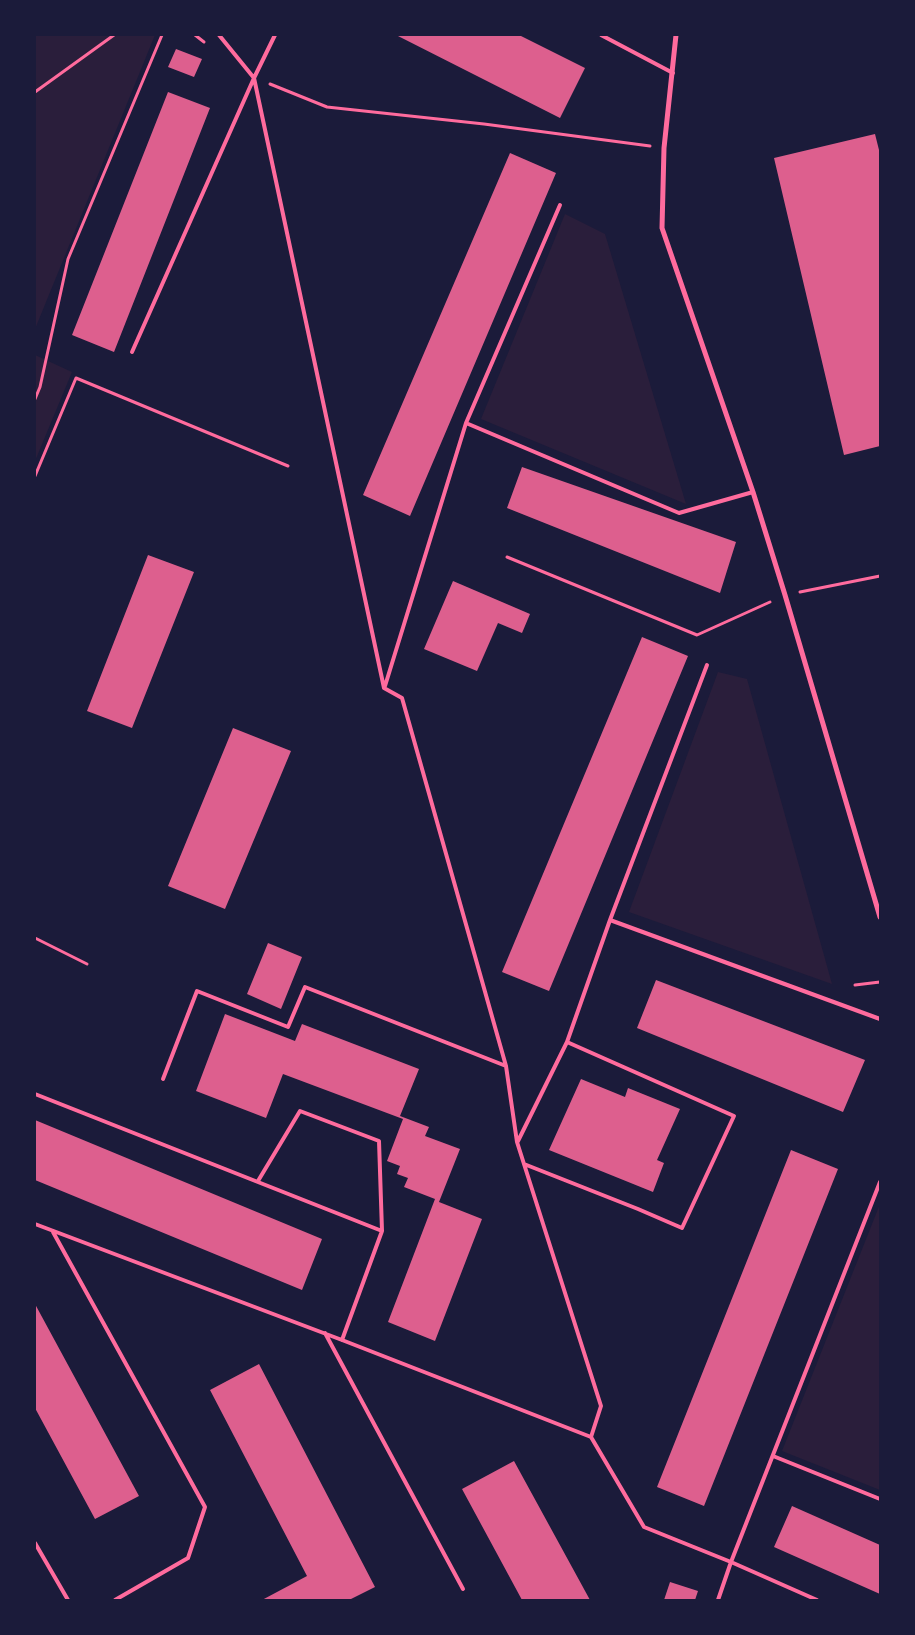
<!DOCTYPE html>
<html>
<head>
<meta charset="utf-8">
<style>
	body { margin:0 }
	#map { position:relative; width:915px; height:1635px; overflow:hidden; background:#1b1b3a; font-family:Mulish,sans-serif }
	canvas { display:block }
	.frame { position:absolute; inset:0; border:36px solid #1b1b3a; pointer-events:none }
</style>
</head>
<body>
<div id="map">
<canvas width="915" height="1635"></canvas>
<div class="frame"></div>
</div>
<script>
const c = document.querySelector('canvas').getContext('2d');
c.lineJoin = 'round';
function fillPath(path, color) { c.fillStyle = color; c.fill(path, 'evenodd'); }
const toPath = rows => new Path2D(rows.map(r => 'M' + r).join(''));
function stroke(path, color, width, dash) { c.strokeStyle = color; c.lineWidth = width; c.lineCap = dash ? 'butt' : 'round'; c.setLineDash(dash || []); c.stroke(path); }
const green = toPath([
	[35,35,155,35,35,329],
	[565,214,605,234,686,504,481,419],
	[35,355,72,372,35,461],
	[718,672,747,679,832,984,629,912],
	[880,1204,880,1490,782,1451]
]);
const building = toPath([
	[396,35,519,35,585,68,560,118],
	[176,49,202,59,194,77,168,67],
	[168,92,210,108,114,352,72,335],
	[875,134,880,154,880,446,844,455,774,158],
	[510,153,556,173,410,516,363,495],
	[522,467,736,542,720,593,507,508],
	[148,555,194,572,132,728,87,711],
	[453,581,530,614,522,633,498,623,477,671,424,649],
	[642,637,688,656,549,991,502,972],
	[233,728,291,751,225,909,168,886],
	[268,943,302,957,281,1009,247,994],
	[656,980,865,1060,843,1112,637,1028],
	[225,1014,295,1041,302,1024,419,1069,400,1116,429,1127,425,1136,460,1149,439,1202,482,1219,435,1341,388,1322,435,1199,404,1187,408,1178,397,1174,400,1166,387,1161,403,1119,283,1074,266,1118,196,1091],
	[581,1079,625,1097,628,1088,680,1109,657,1160,664,1163,653,1192,549,1150],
	[35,1120,322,1239,302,1290,35,1180],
	[791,1150,838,1169,704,1506,657,1487],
	[35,1304,139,1496,95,1519,35,1408],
	[259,1364,375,1587,349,1600,262,1600,307,1576,210,1390],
	[514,1461,590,1600,522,1600,462,1489],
	[792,1506,880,1545,880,1594,774,1547],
	[670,1582,698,1591,695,1600,664,1600]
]);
const path = toPath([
	[195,35,204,42],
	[270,84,327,107,484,124,650,146],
	[35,92,114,35],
	[35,399,40,387,68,259,162,35],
	[35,476,76,378,288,466],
	[507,557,697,635,770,602],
	[800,592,880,576],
	[35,938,87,964],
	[855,985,880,982]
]);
const service = toPath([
	[219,35,254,78,384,688,402,698,506,1066,517,1142,601,1406,591,1437,644,1527,731,1562,817,1600],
	[601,35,673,73],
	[132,352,254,78,275,35],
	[466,423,679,513,753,492],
	[385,686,466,423,560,205],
	[610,920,880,1019],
	[163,1079,197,991,288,1027,305,987,506,1066],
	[35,1094,382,1231,342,1340],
	[518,1141,567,1042,610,920,707,665],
	[524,1164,638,1209,682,1228,734,1116,567,1042],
	[258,1181,300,1111,379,1141,382,1231],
	[35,1224,342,1340,591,1437],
	[53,1232,205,1507,188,1558,115,1600],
	[325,1333,463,1589],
	[773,1456,880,1499],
	[35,1543,68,1600],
	[718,1600,731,1562,880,1182]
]);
const minor = toPath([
	[676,35,664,148,662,228,753,492,785,595,880,917]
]);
fillPath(green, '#2a1e3b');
fillPath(building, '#dd5f8e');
stroke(path, '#ff6b9d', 3);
stroke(service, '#ff6b9d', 4);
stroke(minor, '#ff6b9d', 5);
</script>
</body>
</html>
